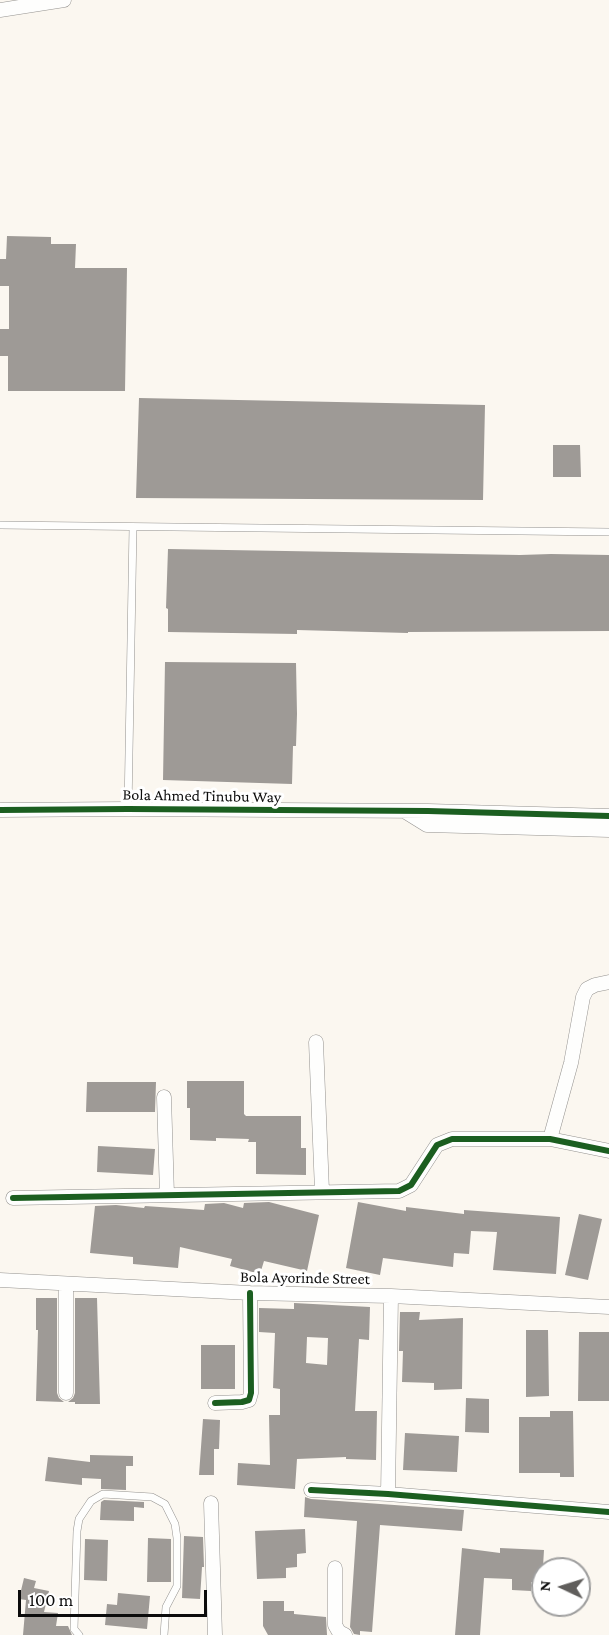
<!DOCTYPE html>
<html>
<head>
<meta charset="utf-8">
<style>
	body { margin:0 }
	#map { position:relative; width:609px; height:1635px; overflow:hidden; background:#fbf7f0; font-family:"Crimson Pro",serif }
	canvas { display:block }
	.north { position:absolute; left:531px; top:1557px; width:60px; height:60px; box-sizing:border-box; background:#fff; border:2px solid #9e9e9e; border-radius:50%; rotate:274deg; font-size:16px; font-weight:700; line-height:24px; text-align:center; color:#0c0c0c }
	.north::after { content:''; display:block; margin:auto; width:21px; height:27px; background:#605e5c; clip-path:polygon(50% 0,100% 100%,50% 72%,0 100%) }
	.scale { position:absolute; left:18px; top:1590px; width:189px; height:27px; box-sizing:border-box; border:3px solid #0c0c0c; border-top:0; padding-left:8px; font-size:18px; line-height:21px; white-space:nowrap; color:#0c0c0c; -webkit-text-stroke:4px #fff; paint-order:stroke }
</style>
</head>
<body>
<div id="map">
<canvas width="609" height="1635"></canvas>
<div class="north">N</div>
<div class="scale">100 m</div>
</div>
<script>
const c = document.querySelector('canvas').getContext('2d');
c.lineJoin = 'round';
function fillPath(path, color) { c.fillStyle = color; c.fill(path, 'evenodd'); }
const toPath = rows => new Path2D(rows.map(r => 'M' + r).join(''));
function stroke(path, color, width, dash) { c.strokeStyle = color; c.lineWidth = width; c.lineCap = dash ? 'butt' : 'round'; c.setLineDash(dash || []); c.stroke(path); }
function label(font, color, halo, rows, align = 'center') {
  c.font = font + ' "Crimson Pro",serif'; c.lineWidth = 6; c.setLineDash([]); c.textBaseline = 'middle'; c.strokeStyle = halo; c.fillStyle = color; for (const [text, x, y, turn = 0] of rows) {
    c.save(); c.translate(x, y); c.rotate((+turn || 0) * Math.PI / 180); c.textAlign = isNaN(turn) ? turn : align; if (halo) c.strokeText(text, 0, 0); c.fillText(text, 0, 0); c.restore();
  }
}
const building = toPath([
	[7,236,51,237,51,244,76,244,75,268,127,268,125,391,8,391,8,356,0,356,0,329,9,329,9,286,0,286,0,259,6,259],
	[139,398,485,405,483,500,136,498],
	[553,445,580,445,581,477,553,477],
	[168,549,520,555,551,554,609,555,609,631,408,632,408,633,297,630,297,634,168,632,168,609,166,608],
	[165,662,296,663,297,714,296,746,293,746,292,784,163,780],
	[187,1081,244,1081,244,1114,246,1116,301,1116,301,1148,306,1148,306,1175,256,1174,256,1142,248,1142,249,1139,216,1138,216,1141,190,1140,190,1108,187,1108],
	[87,1082,156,1082,155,1112,86,1112],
	[98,1146,155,1149,153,1175,97,1172],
	[269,1202,319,1215,307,1271,264,1261,260,1274,230,1266,232,1259,180,1247,178,1268,133,1264,133,1257,90,1253,95,1206,116,1205,144,1208,145,1206,204,1210,205,1204,224,1203,243,1208,244,1203],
	[358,1202,406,1211,406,1207,464,1214,464,1210,560,1217,556,1274,493,1270,497,1232,471,1231,469,1254,454,1253,453,1267,383,1258,380,1275,346,1268],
	[579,1214,602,1219,588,1280,565,1275],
	[36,1298,57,1298,57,1393,59,1398,64,1402,36,1401,38,1330,36,1330],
	[75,1298,97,1298,100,1404,75,1404,75,1402,68,1402,73,1398,75,1393],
	[294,1303,370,1307,369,1340,359,1339,355,1411,377,1411,376,1460,346,1459,346,1457,297,1459,295,1489,237,1485,238,1463,270,1465,269,1415,280,1415,280,1389,273,1388,275,1333,259,1332,259,1308,294,1309],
	[307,1337,328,1338,327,1365,306,1363],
	[400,1312,420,1312,419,1320,463,1318,462,1389,434,1390,434,1383,402,1382,403,1351,399,1351],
	[526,1330,548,1330,549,1396,526,1397],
	[579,1332,609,1332,609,1401,578,1401],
	[201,1345,235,1345,235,1389,201,1389],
	[466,1398,489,1399,489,1433,465,1432],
	[550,1411,573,1411,574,1477,560,1477,560,1473,519,1473,519,1417,550,1417],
	[203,1419,220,1420,219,1449,214,1449,214,1475,199,1475],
	[405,1433,459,1436,457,1472,403,1470],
	[90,1455,133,1456,133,1466,126,1466,126,1490,101,1489,101,1479,82,1478,82,1485,45,1481,48,1457,90,1462],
	[305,1497,311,1499,464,1510,462,1531,380,1525,372,1632,360,1631,360,1635,354,1634,350,1627,357,1521,304,1517],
	[104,1500,144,1502,144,1508,134,1507,134,1521,100,1520,101,1502],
	[305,1529,306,1553,297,1554,297,1567,286,1568,286,1578,257,1579,255,1531],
	[184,1536,203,1537,204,1567,202,1567,200,1599,182,1598],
	[148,1538,171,1539,171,1582,147,1582],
	[85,1539,108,1540,107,1581,84,1580],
	[462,1548,500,1553,500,1548,544,1550,542,1583,531,1582,531,1591,512,1590,512,1579,484,1578,480,1635,455,1635],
	[24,1578,36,1581,34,1588,49,1591,44,1612,58,1613,56,1626,68,1626,72,1635,23,1635,26,1600,19,1599],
	[118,1593,150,1596,147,1629,105,1625,107,1604,117,1605],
	[263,1601,284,1601,284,1611,294,1611,294,1614,326,1617,327,1635,268,1635,263,1626]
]);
const lane = toPath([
	[0,525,609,532],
	[128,809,133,527],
	[79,1635,74,1629,77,1531,79,1519,91,1501,103,1494,152,1497,165,1504,175,1524,177,1538,177,1586,166,1607,164,1635]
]);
const street = toPath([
	[0,10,64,0],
	[0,810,128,809,428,811,609,816],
	[406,812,427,825,609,830],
	[316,1042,322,1191],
	[164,1097,167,1195],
	[550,1139,571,1063,583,997,587,989,595,985,609,982],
	[13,1198,399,1191,411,1185,437,1145,452,1139,550,1139,609,1151],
	[0,1280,250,1293,391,1296,609,1307],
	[66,1285,66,1393],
	[215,1403,242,1402,249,1400,251,1393,250,1293],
	[311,1490,388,1494,609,1512],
	[388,1494,391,1296],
	[211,1503,215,1635],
	[335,1568,335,1625,339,1632,345,1635]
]);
const cycleway = toPath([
	[0,810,128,809,428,811,609,816],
	[13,1198,399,1191,411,1185,437,1145,452,1139,550,1139,609,1151],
	[215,1403,242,1402,249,1400,251,1393,250,1293],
	[311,1490,388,1494,609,1512]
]);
const streetNames = [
	["Bola Ahmed Tinubu Way",202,796,1],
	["Bola Ayorinde Street",305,1278,1]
];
fillPath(building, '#9e9a96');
stroke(lane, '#94928f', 8);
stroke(street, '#94928f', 15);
stroke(lane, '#fefefd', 7);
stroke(street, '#fefefd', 14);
stroke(cycleway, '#1b5e20', 6);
label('16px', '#0c0c0c', '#fff', streetNames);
</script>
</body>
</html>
